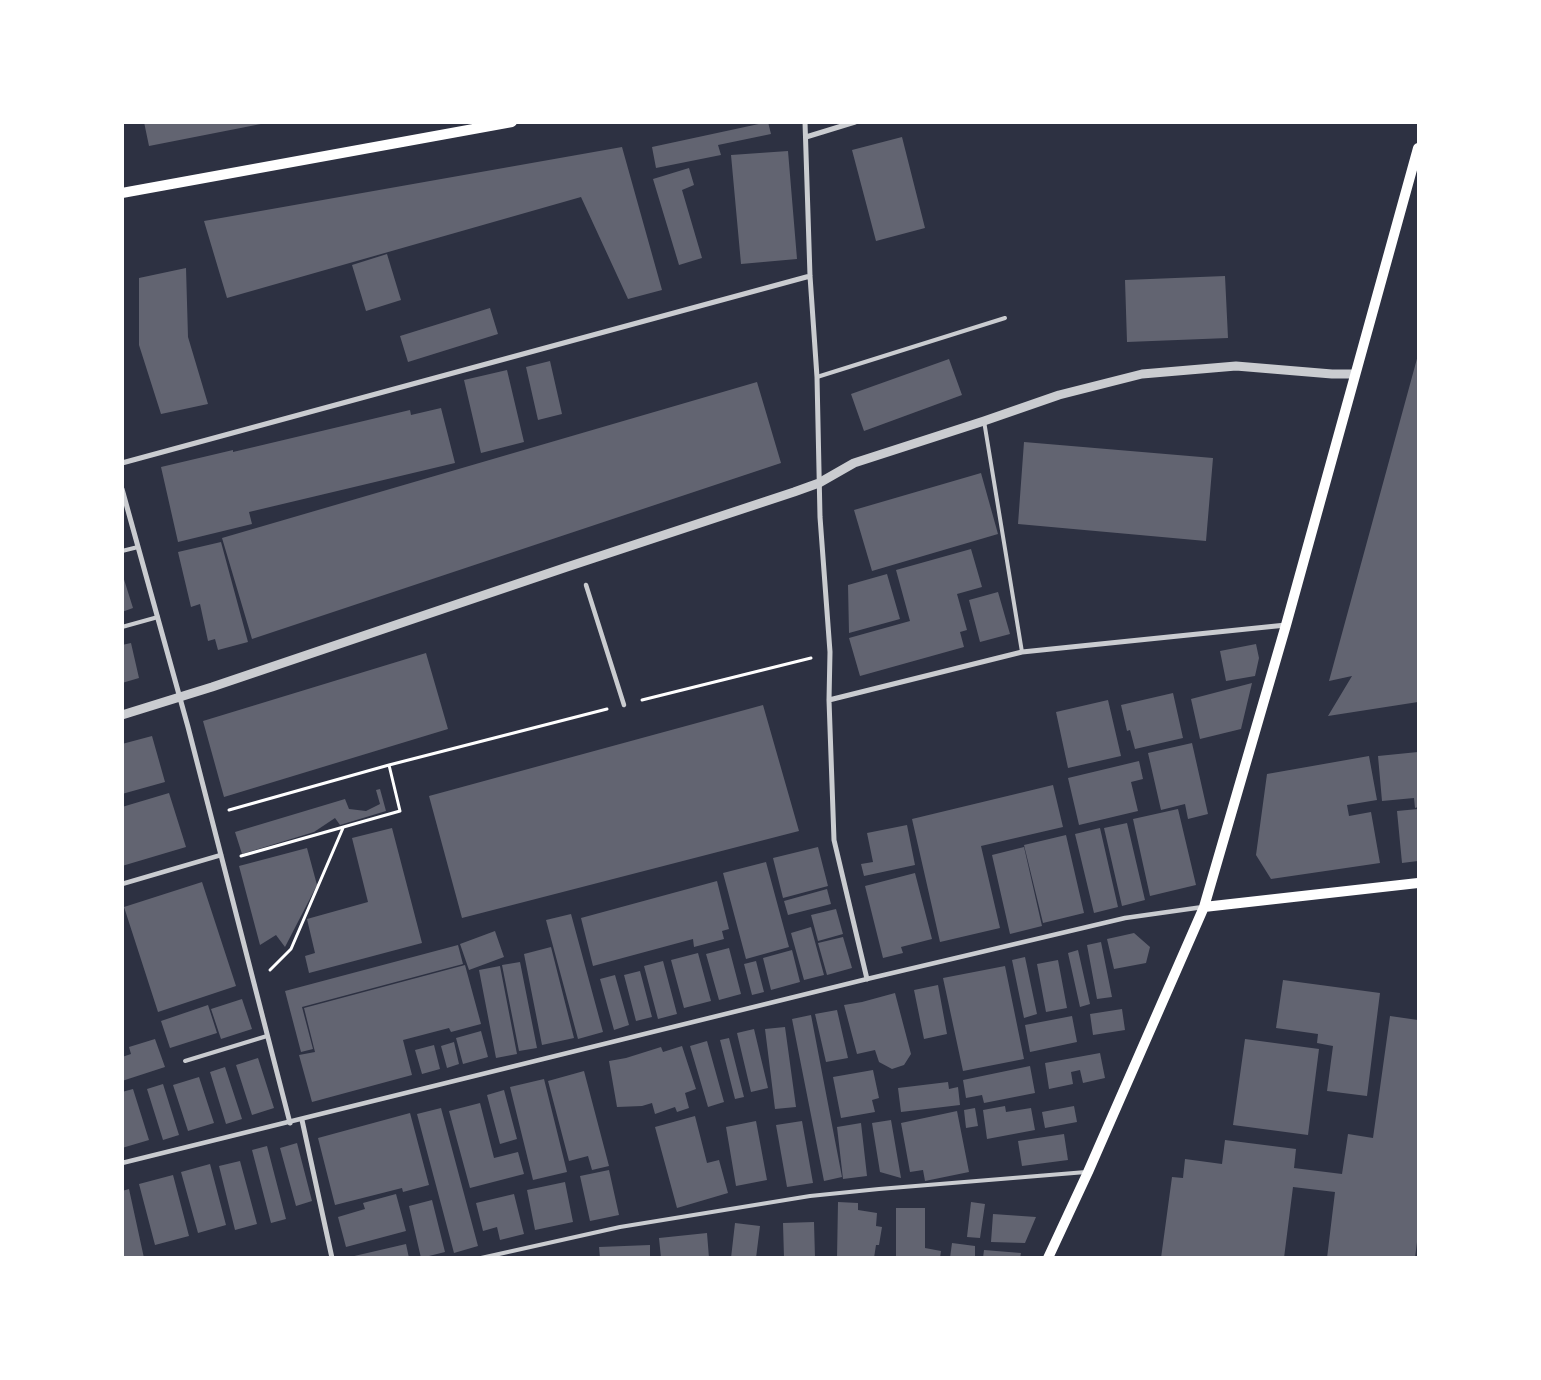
<!DOCTYPE html>
<html>
<head>
<meta charset="utf-8">
<style>
	body { margin:0 }
	#map { position:relative; width:1541px; height:1380px; overflow:hidden; background:#2d3142; font-family:Lato,sans-serif }
	canvas { display:block }
	.frame { position:absolute; inset:0; border:124px solid #fff; pointer-events:none }
</style>
</head>
<body>
<div id="map">
<canvas width="1541" height="1380"></canvas>
<div class="frame"></div>
</div>
<script>
const c = document.querySelector('canvas').getContext('2d');
c.lineJoin = 'round';
function fillPath(path, color) { c.fillStyle = color; c.fill(path, 'evenodd'); }
const toPath = rows => new Path2D(rows.map(r => 'M' + r).join(''));
function stroke(path, color, width, dash) { c.strokeStyle = color; c.lineWidth = width; c.lineCap = dash ? 'butt' : 'round'; c.setLineDash(dash || []); c.stroke(path); }
const building = toPath([
	[144,122,266,122,266,123,149,146],
	[768,122,771,134,718,145,721,155,656,168,652,147],
	[902,137,925,228,876,241,852,150],
	[622,147,662,290,628,299,581,197,227,298,204,221],
	[788,151,797,259,741,264,731,155],
	[689,168,694,185,682,190,702,258,679,265,653,179],
	[387,254,401,300,366,311,352,265],
	[186,268,188,337,208,404,161,414,139,345,139,278],
	[1225,276,1228,338,1127,342,1125,280],
	[490,308,498,334,408,362,400,336],
	[1418,355,1418,702,1328,716,1352,676,1329,681],
	[949,359,962,395,864,431,851,394],
	[550,361,562,414,538,420,526,367],
	[507,370,524,442,481,453,464,380],
	[757,382,781,463,252,639,222,538],
	[441,408,455,463,249,512,252,524,178,542,161,467,233,450,233,452,410,410,411,415],
	[1024,442,1213,458,1206,541,1018,524],
	[981,473,998,534,872,571,854,510],
	[221,542,248,642,218,650,215,639,208,641,200,604,191,607,178,552],
	[971,549,982,587,957,594,967,630,960,632,964,647,860,676,849,638,910,621,896,570],
	[122,573,133,608,122,612],
	[887,574,900,619,849,633,848,585],
	[998,592,1010,634,980,642,969,600],
	[131,643,139,678,122,683,122,645],
	[1256,644,1259,658,1255,676,1226,681,1220,651],
	[426,653,448,729,224,797,203,721],
	[1252,683,1241,729,1200,739,1191,699],
	[1173,693,1183,738,1135,749,1130,730,1127,731,1121,705],
	[1108,700,1121,756,1068,768,1056,712],
	[763,705,799,831,462,918,429,796],
	[152,736,165,782,122,794,122,744],
	[1192,743,1208,814,1188,819,1185,804,1161,810,1148,753],
	[1418,752,1418,807,1415,808,1414,798,1382,801,1378,756],
	[1369,756,1377,800,1347,805,1349,816,1371,812,1380,863,1271,879,1256,855,1267,774],
	[1139,761,1143,779,1131,782,1138,811,1079,825,1068,778],
	[1053,785,1063,827,981,846,1000,928,940,942,912,819],
	[380,789,386,811,340,825,335,818,314,832,242,854,235,832,345,799,349,809,366,811,380,804,376,790],
	[169,793,186,847,122,866,122,807],
	[1178,809,1196,885,1150,896,1133,819],
	[1418,809,1418,861,1402,863,1397,811],
	[1127,823,1145,900,1122,906,1104,828],
	[907,825,915,865,864,876,861,864,873,862,867,833],
	[392,828,422,943,309,973,305,956,315,953,307,919,368,902,352,838],
	[1100,828,1118,907,1094,913,1075,834],
	[1066,835,1084,913,1043,923,1024,845],
	[818,847,828,886,783,898,773,858],
	[1024,847,1042,926,1010,934,992,855],
	[307,848,317,885,285,947,276,935,260,945,239,866],
	[766,862,789,947,746,959,723,873],
	[915,873,932,939,901,947,903,953,883,958,865,886],
	[717,881,729,929,722,931,724,939,694,947,693,939,593,966,581,918],
	[202,882,236,986,158,1012,124,907],
	[827,889,831,904,788,915,784,901],
	[836,909,843,934,818,941,811,915],
	[571,914,603,1032,578,1039,546,920],
	[811,927,824,975,804,980,791,933],
	[495,931,504,957,469,970,460,944],
	[1134,933,1150,947,1146,963,1114,969,1107,939],
	[843,937,852,968,827,975,818,943],
	[1101,942,1112,997,1097,999,1087,945],
	[458,945,463,964,302,1007,313,1049,301,1052,285,991],
	[551,947,574,1038,542,1045,524,954],
	[729,948,741,994,719,1000,706,954],
	[792,950,800,982,771,990,763,958],
	[1078,950,1090,1004,1080,1007,1068,953],
	[698,953,711,1001,684,1008,671,960],
	[1025,957,1037,1014,1024,1018,1012,960],
	[1058,960,1067,1008,1046,1012,1037,964],
	[663,961,677,1014,658,1019,644,966],
	[756,961,764,992,752,995,744,964],
	[520,962,537,1048,519,1051,502,965],
	[465,965,481,1024,451,1032,449,1028,403,1040,412,1075,312,1102,299,1055,315,1052,304,1008],
	[500,966,517,1054,496,1058,479,970],
	[1005,966,1024,1059,963,1071,943,978],
	[640,971,652,1017,636,1021,624,975],
	[615,975,629,1025,614,1030,600,979],
	[1283,980,1380,993,1367,1096,1327,1091,1333,1046,1317,1043,1318,1034,1276,1028],
	[938,985,947,1034,924,1039,914,990],
	[895,993,911,1054,904,1065,892,1069,879,1062,875,1050,857,1054,844,1005,862,1002],
	[242,999,252,1029,221,1039,211,1009],
	[208,1005,217,1033,170,1048,161,1021],
	[1122,1009,1125,1030,1093,1035,1090,1014],
	[837,1010,848,1058,826,1062,815,1014],
	[811,1015,842,1177,824,1181,792,1019],
	[1072,1016,1077,1042,1030,1052,1025,1025],
	[1390,1016,1418,1020,1418,1234,1415,1258,1327,1258,1335,1192,1293,1187,1284,1258,1161,1258,1172,1177,1183,1178,1185,1159,1222,1164,1225,1140,1296,1149,1294,1168,1342,1174,1348,1134,1373,1138],
	[785,1027,796,1107,775,1109,765,1029],
	[754,1029,768,1088,751,1092,737,1033],
	[481,1031,488,1057,463,1064,456,1038],
	[729,1038,744,1097,735,1099,720,1040],
	[155,1039,165,1067,122,1081,122,1057,131,1054,129,1047],
	[1245,1039,1319,1049,1308,1135,1233,1125],
	[707,1041,724,1102,708,1107,690,1046],
	[454,1042,459,1064,447,1068,441,1046],
	[434,1045,440,1069,422,1074,415,1050],
	[682,1046,696,1089,685,1093,689,1108,677,1112,675,1107,655,1114,652,1103,642,1106,617,1107,609,1061,626,1058,661,1047,663,1052],
	[1100,1053,1105,1078,1083,1083,1080,1070,1071,1072,1073,1084,1049,1089,1045,1063],
	[258,1058,274,1108,252,1115,236,1065],
	[1030,1066,1035,1093,984,1103,982,1095,966,1098,963,1080],
	[225,1067,242,1119,226,1124,210,1072],
	[873,1070,879,1098,872,1100,875,1112,841,1118,833,1077],
	[584,1071,609,1166,592,1170,588,1156,569,1161,548,1081],
	[199,1077,214,1123,188,1131,173,1085],
	[544,1079,567,1172,533,1180,510,1087],
	[948,1082,949,1089,958,1087,960,1105,901,1112,898,1088],
	[163,1084,179,1135,163,1140,147,1089],
	[133,1089,149,1140,122,1148,122,1092],
	[504,1090,517,1139,500,1144,487,1095],
	[480,1103,494,1158,518,1152,524,1174,470,1188,449,1111],
	[1005,1106,1006,1112,1031,1108,1035,1130,987,1139,983,1110],
	[1074,1106,1077,1122,1045,1128,1042,1112],
	[441,1108,478,1246,454,1253,417,1114],
	[975,1108,978,1126,966,1128,964,1110],
	[957,1111,969,1172,925,1181,923,1170,910,1172,901,1123],
	[410,1113,429,1185,403,1192,402,1188,335,1205,318,1138],
	[695,1116,707,1163,719,1160,728,1193,677,1208,655,1127],
	[891,1120,901,1178,880,1172,872,1123],
	[756,1121,767,1180,736,1186,726,1127],
	[802,1121,813,1183,787,1187,776,1125],
	[861,1123,867,1176,843,1179,837,1127],
	[1064,1134,1068,1160,1022,1166,1018,1141],
	[297,1143,312,1201,296,1206,280,1148],
	[267,1146,286,1219,271,1223,252,1150],
	[240,1161,257,1224,235,1230,219,1166],
	[210,1164,226,1225,198,1233,181,1172],
	[609,1170,619,1215,590,1221,580,1176],
	[173,1175,189,1236,155,1245,139,1184],
	[565,1182,573,1222,535,1230,527,1190],
	[129,1189,144,1258,122,1258,122,1191],
	[396,1194,406,1231,346,1247,338,1217,365,1209,363,1203],
	[514,1194,524,1234,500,1240,497,1227,483,1231,476,1203],
	[432,1200,445,1252,421,1258,409,1206],
	[838,1202,858,1203,858,1210,877,1213,876,1226,882,1227,879,1245,876,1245,874,1258,837,1258],
	[971,1202,985,1204,980,1238,967,1237],
	[896,1208,925,1208,925,1248,941,1251,940,1258,896,1258],
	[993,1214,1036,1217,1025,1243,991,1242],
	[814,1222,815,1258,784,1258,783,1223],
	[735,1223,760,1226,756,1258,731,1258],
	[707,1233,709,1258,661,1258,659,1238],
	[952,1243,975,1246,975,1258,950,1258],
	[406,1244,409,1258,350,1258,350,1257],
	[650,1245,650,1258,600,1258,599,1247],
	[984,1250,1021,1253,1020,1258,983,1258]
]);
const path = toPath([
	[642,700,811,658],
	[229,810,389,765,607,709],
	[241,856,400,811,389,765],
	[270,970,291,949,343,828]
]);
const service = toPath([
	[817,377,1005,318],
	[984,421,1022,652],
	[122,551,138,547],
	[122,627,158,617],
	[185,1061,267,1036],
	[481,1258,620,1227,810,1196,879,1189,1086,1172]
]);
const pedestrian = toPath([
	[586,585,624,705],
	[122,884,221,855],
	[122,1163,867,979,1125,918,1203,907]
]);
const minor = toPath([
	[805,122,810,276,817,377,820,517,830,652,829,700,834,840,867,979],
	[806,137,855,122],
	[122,463,810,276],
	[122,489,188,727,290,1123],
	[829,700,1022,652,1286,625],
	[302,1120,332,1258]
]);
const tertiary = toPath([
	[122,715,212,687,567,567,794,492,819,483,854,463,984,421,1059,395,1142,374,1236,366,1332,374,1355,374]
]);
const secondary = toPath([
	[122,193,512,122],
	[1204,907,1418,883],
	[1048,1258,1088,1172,1204,907,1286,625,1418,148]
]);
fillPath(building, '#626471');
stroke(path, '#fff', 3);
stroke(service, '#caccd0', 4);
stroke(pedestrian, '#caccd0', 4.5);
stroke(minor, '#caccd0', 5);
stroke(tertiary, '#caccd0', 9);
stroke(secondary, '#fff', 10);
</script>
</body>
</html>
